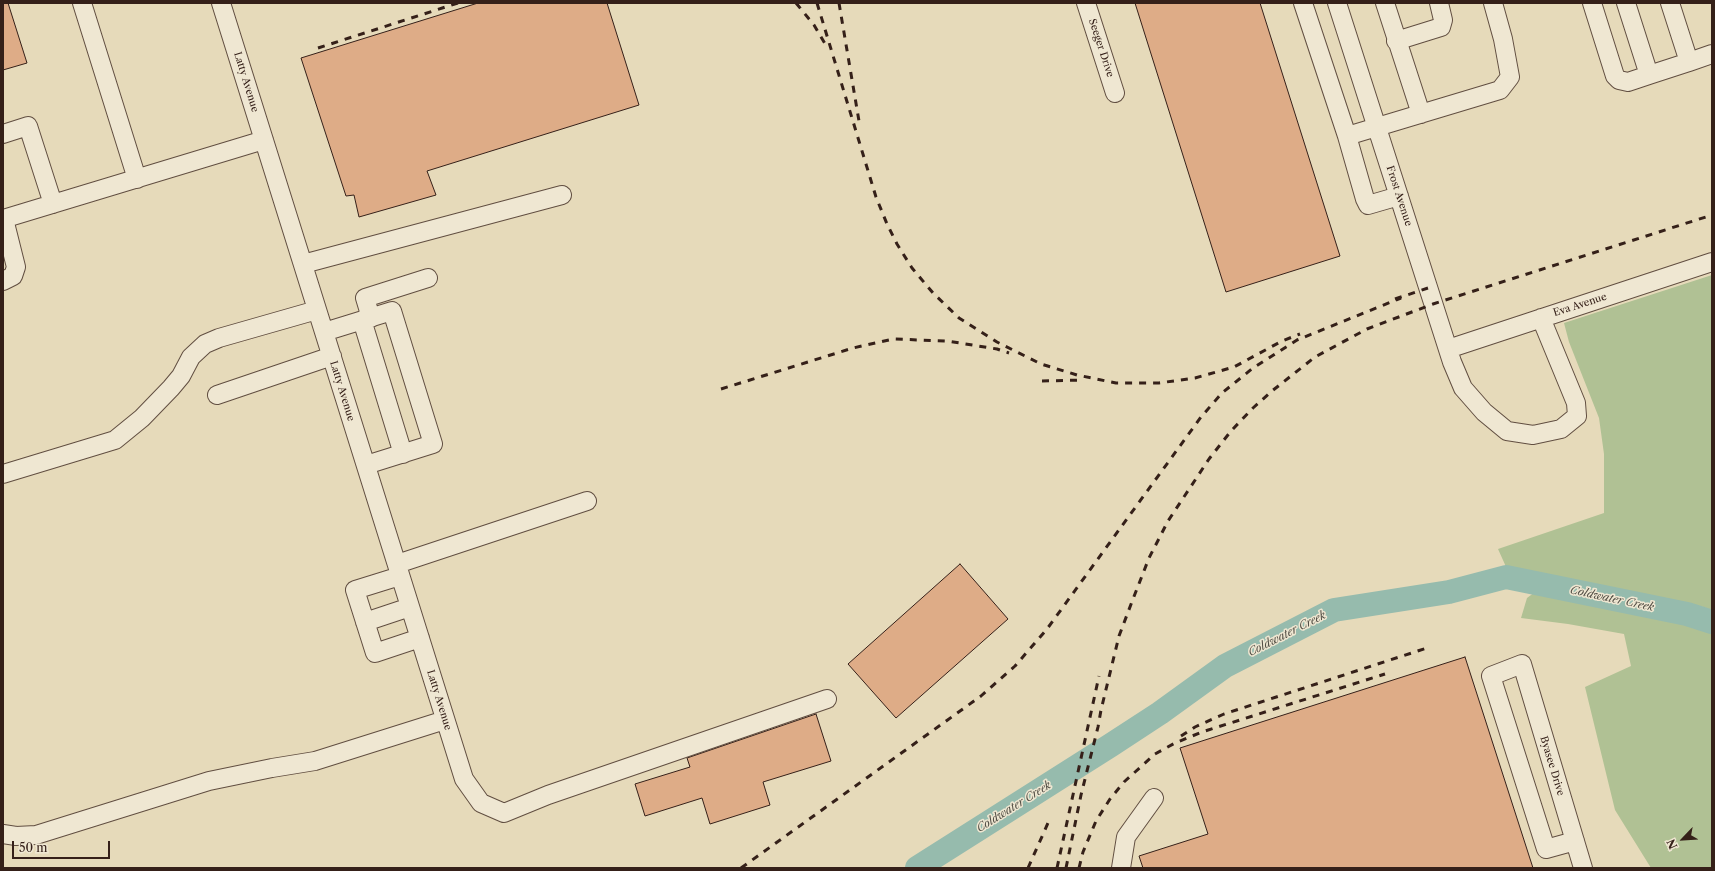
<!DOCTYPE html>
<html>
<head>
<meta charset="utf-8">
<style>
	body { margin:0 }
	#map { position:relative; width:1715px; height:871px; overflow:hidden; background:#e6daba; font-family:"Libre Caslon Text",serif }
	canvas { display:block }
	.frame { position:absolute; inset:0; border:4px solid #352019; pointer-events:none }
	.north { position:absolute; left:1663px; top:819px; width:40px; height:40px; -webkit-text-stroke:3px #efe7d2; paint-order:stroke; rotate:245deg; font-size:11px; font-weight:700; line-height:16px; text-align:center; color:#352019 }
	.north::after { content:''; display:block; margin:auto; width:14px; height:18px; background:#352019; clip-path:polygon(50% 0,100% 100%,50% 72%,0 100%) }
	.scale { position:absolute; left:12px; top:841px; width:98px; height:18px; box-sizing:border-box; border:2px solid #352019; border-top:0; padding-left:5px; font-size:12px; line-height:14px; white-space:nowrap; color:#352019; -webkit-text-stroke:3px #efe7d2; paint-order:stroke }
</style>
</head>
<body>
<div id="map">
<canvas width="1715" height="871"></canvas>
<div class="frame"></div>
<div class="north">N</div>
<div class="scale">50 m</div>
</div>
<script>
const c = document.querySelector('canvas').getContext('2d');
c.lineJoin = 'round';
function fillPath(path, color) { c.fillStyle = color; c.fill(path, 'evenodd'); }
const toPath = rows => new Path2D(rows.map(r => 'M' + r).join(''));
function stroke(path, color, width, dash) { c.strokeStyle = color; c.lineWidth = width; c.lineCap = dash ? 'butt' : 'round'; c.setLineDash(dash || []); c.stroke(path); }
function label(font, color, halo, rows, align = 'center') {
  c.font = font + ' "Libre Caslon Text",serif'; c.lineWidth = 3; c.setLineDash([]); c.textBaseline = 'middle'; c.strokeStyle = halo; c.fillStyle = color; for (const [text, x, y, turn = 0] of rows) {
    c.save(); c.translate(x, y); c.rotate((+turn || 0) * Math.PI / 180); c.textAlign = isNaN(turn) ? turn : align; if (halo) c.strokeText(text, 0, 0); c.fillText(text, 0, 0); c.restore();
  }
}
const green = toPath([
	[1712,275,1712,610,1700,606,1507,569,1498,549,1604,513,1604,454,1599,418,1569,342,1564,323],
	[1535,592,1671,616,1712,629,1712,868,1651,868,1615,810,1585,687,1631,666,1624,634,1568,624,1521,618,1527,598]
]);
const river = toPath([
	[917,868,1111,745,1160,713,1225,666,1334,610,1449,592,1506,577,1687,614,1712,622]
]);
const building = toPath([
	[3,3,8,3,27,63,3,70,3,3],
	[478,3,607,3,639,105,427,171,436,195,359,217,354,195,346,196,301,58,478,3],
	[1135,3,1260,3,1340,256,1226,292,1135,3],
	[960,564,1008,619,896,718,848,664,960,564],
	[1465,657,1533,868,1143,868,1139,856,1208,834,1180,748,1465,657],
	[816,714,831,761,763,782,770,805,710,824,702,798,645,816,635,784,690,767,687,758,816,714]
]);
const minor = toPath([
	[82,3,137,179],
	[221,3,464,779,481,803,504,813,548,795,827,699],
	[1086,3,1115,93],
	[1303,3,1347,136,1500,90,1510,77,1503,39,1493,3],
	[1337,3,1452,362,1463,388,1484,412,1507,431,1533,435,1561,429,1577,416,1576,403,1541,318],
	[1385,3,1421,114],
	[1592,3,1615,76,1619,80,1628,82,1649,75],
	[1626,3,1649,75,1689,62,1670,3],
	[1396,41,1441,27,1443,20,1439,3],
	[1689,62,1712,54],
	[3,134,28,126,53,204],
	[1347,136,1365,199,1368,205,1399,196],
	[3,219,264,140],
	[303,264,562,195],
	[3,281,13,276,16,267,4,219],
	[371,318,365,298,428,278],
	[362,320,403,454],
	[324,332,392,311,433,444,366,465],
	[1448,349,1712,262],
	[217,395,332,356],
	[3,474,115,440,142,418,171,388,181,376,191,357,205,344,219,338,317,310],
	[397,564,587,501],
	[400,576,355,590,375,653,420,638],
	[365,622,410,607],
	[3,834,16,836,36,835,209,781,272,768,315,761,445,720],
	[1575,841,1546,849,1491,676,1522,664,1583,868],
	[1121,868,1126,837,1154,798]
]);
const rail = toPath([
	[796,3,814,25,827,47],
	[817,3,876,197,887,224,897,244,912,268,933,293,959,318,997,342,1041,364,1077,375,1116,383,1159,383,1195,378,1234,367,1282,341,1300,334],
	[839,3,860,127],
	[318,48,458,3],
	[1395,299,1428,288],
	[1042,381,1084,380],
	[721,389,853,348,893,339,947,341,997,349,1009,353],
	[1181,736,1195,727,1224,714,1430,647],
	[741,868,981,696,1015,666,1047,629,1201,417,1222,393,1253,368,1297,340,1401,298],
	[1028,868,1048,823],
	[1057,868,1099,676],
	[1066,868,1081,795,1098,727,1101,710,1119,636,1133,599,1149,558,1168,521,1209,459,1231,431,1253,408,1272,391,1315,357,1367,329,1433,304,1712,215],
	[1079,868,1083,852,1096,821,1110,799,1124,782,1155,754,1175,743,1202,732,1385,674]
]);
const streetNames = [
	["Seeger Drive",1101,48,72],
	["Latty Avenue",246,82,73],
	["Frost Avenue",1399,196,72],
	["Eva Avenue",1580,305,-18],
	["Latty Avenue",342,391,73],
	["Latty Avenue",439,700,73],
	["Byasee Drive",1552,766,73]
];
const waterNames = [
	["Coldwater Creek",1612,599,12],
	["Coldwater Creek",1287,634,-27],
	["Coldwater Creek",1014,807,-32]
];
fillPath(green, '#b0c194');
stroke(river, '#96bbad', 24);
fillPath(building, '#deac87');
stroke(building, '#352019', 1);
stroke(minor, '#614e41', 20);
stroke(minor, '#efe7d2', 18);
stroke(rail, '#352019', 3, [7, 7]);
label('10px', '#352019', '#efe7d2', streetNames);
label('italic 11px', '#524e45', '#efe7d2', waterNames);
</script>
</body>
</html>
